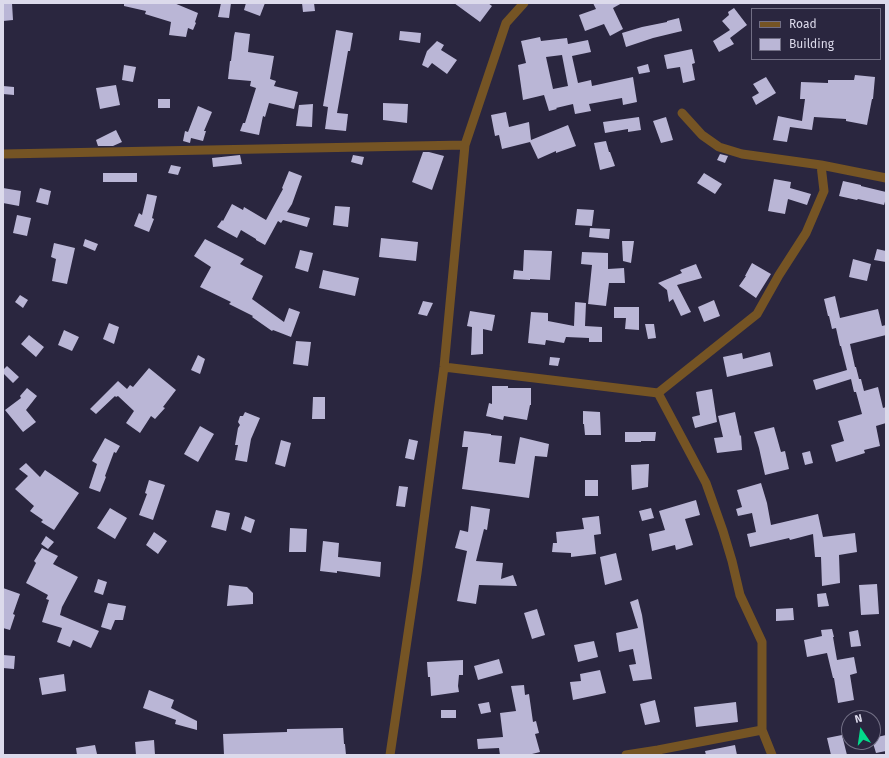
<!DOCTYPE html>
<html>
<head>
<meta charset="utf-8">
<style>
	body { margin:0 }
	#map { position:relative; width:889px; height:758px; overflow:hidden; background:#2a263f; font-family:"Fira Sans",sans-serif }
	canvas { display:block }
	.frame { position:absolute; inset:0; border:4px solid #dcdaeb; pointer-events:none }
	.legend { position:absolute; left:751px; top:8px; width:130px; height:52px; box-sizing:border-box; background:#2a263f; border:1px solid #716e84; margin:0; padding:5px 7px; list-style:none; font-size:12px; color:#dcdaeb }
	.legend li { display:flex; align-items:center; gap:8px; height:20px }
	.legend b { width:20px; border:1px solid #716e84 }
	.north { position:absolute; left:841px; top:710px; width:40px; height:40px; box-sizing:border-box; background:#2a263f; border:1px solid #716e84; border-radius:50%; rotate:347deg; font-size:11px; font-weight:700; line-height:16px; text-align:center; color:#dcdaeb }
	.north::after { content:''; display:block; margin:auto; width:14px; height:18px; background:#03d98b; clip-path:polygon(50% 0,100% 100%,50% 72%,0 100%) }
</style>
</head>
<body>
<div id="map">
<canvas width="889" height="758"></canvas>
<div class="frame"></div>
<ul class="legend">
<li><b style="height:5px;background:#755424"></b>Road</li>
<li><b style="height:11px;background:#bab6d6"></b>Building</li>
</ul>
<div class="north">N</div>
</div>
<script>
const c = document.querySelector('canvas').getContext('2d');
c.lineJoin = 'round';
function fillPath(path, color) { c.fillStyle = color; c.fill(path, 'evenodd'); }
const toPath = rows => new Path2D(rows.map(r => 'M' + r).join(''));
function stroke(path, color, width, dash) { c.strokeStyle = color; c.lineWidth = width; c.lineCap = dash ? 'butt' : 'round'; c.setLineDash(dash || []); c.stroke(path); }
const building = toPath([
	[3,3,12,3,13,20,3,21],
	[124,3,174,3,198,13,195,22,196,23,193,30,188,28,186,37,169,35,171,22,145,14,146,11,124,6],
	[221,3,231,3,229,18,218,17],
	[246,3,265,3,260,16,244,10],
	[302,3,314,3,315,11,303,12],
	[454,3,488,3,492,6,480,22],
	[593,3,622,3,613,8,623,29,610,36,604,24,585,31,579,15,596,9],
	[734,8,747,25,730,38,734,44,719,52,713,41,730,30,722,21,729,15,728,12],
	[679,18,682,31,653,38,626,47,622,33,642,27,667,22,667,21],
	[336,30,353,33,350,51,348,51,337,113,348,114,346,131,325,129,328,107,323,106],
	[400,31,421,33,420,43,399,40],
	[235,32,250,34,248,52,274,56,270,79,276,81,274,86,298,92,294,109,269,103,265,117,263,116,259,135,240,131,243,123,245,123,256,88,250,86,251,81,228,79,230,61,231,61,234,36],
	[540,37,541,41,567,38,568,44,588,40,591,52,572,56,578,83,591,80,592,86,633,77,637,102,623,105,622,98,589,104,591,111,575,114,573,104,556,108,557,109,549,111,544,95,523,100,518,65,526,63,521,41],
	[562,55,568,86,553,89,546,57],
	[437,41,444,45,441,50,457,60,447,74,432,63,428,68,422,65,427,51],
	[692,49,695,63,692,64,695,80,683,83,680,67,667,69,664,55],
	[648,64,650,72,639,74,637,67],
	[124,65,136,67,133,82,122,80],
	[855,75,875,77,873,99,872,99,867,125,846,121,846,119,814,117,812,130,790,127,787,142,773,140,778,116,802,121,805,99,800,99,801,82,828,83,828,80,854,80],
	[766,77,776,93,756,105,752,97,759,93,753,84],
	[116,85,120,105,100,109,96,88],
	[3,86,14,87,14,95,3,94],
	[158,99,170,99,170,108,158,108],
	[383,103,408,104,407,123,383,120],
	[313,104,312,127,296,126,299,105],
	[198,106,212,112,204,131,206,131,203,141,191,138,190,143,183,141,185,131,188,132],
	[506,112,509,127,529,122,531,140,568,125,576,146,556,153,556,151,538,159,530,142,502,149,499,135,495,136,491,115],
	[639,117,641,130,628,132,628,129,605,133,603,122],
	[666,117,673,140,661,143,653,121],
	[116,130,122,142,113,146,98,146,96,140],
	[606,141,609,152,610,152,615,166,600,170,594,143],
	[423,152,429,152,444,156,432,190,412,182],
	[720,154,728,156,725,163,717,160],
	[240,155,242,164,213,167,212,158],
	[353,155,364,157,362,165,351,162],
	[171,165,181,167,178,175,168,173],
	[289,171,302,176,292,204,287,212,310,218,307,227,283,220,281,223,278,221,265,245,256,240,256,239,241,230,237,238,217,227,222,220,223,221,232,204,243,210,244,207,266,220,283,189,282,188],
	[103,173,137,173,137,182,103,182],
	[704,173,722,184,715,194,697,183],
	[774,179,791,182,790,188,811,194,807,205,788,199,785,214,768,211],
	[843,181,861,185,861,186,886,192,886,198,884,205,858,199,857,200,839,196],
	[3,188,21,191,19,206,3,203],
	[40,188,51,191,48,205,36,202],
	[147,194,157,196,152,218,154,219,149,232,134,226,139,213,142,215],
	[335,206,350,207,348,227,333,225],
	[577,209,594,210,592,226,575,225],
	[17,215,31,218,27,236,13,233],
	[590,228,610,229,609,239,589,237],
	[381,238,418,242,416,261,379,257],
	[85,239,98,244,95,251,83,246],
	[205,239,244,259,240,264,263,276,252,299,284,322,289,308,300,312,291,337,273,330,272,331,252,317,253,316,229,304,231,302,200,287,211,267,194,256],
	[622,241,634,241,631,263,623,261],
	[54,243,75,248,67,284,52,281,56,259,51,257],
	[877,249,886,251,886,262,874,260],
	[300,250,313,253,308,272,295,268],
	[524,250,552,251,550,280,530,279,530,280,513,279,514,270,523,271],
	[582,252,608,253,608,269,624,268,625,283,609,283,606,306,588,304,592,265,581,264],
	[853,259,871,264,867,281,849,277],
	[752,263,771,274,756,298,739,286,746,276,745,276],
	[696,264,702,278,677,285,691,312,681,316,673,299,669,302,667,290,658,283,682,273,680,270],
	[323,270,359,278,355,296,319,288],
	[20,295,28,300,23,308,15,302],
	[835,296,840,318,878,309,882,326,886,325,886,335,850,344,855,367,856,367,859,379,861,379,864,391,878,387,883,408,886,407,886,423,876,426,880,446,864,450,865,453,836,462,831,445,844,441,838,421,862,414,856,392,854,392,851,379,816,390,813,380,847,370,841,346,840,346,836,328,832,329,829,316,828,316,824,299],
	[714,300,720,316,704,322,698,307],
	[423,301,433,303,427,316,418,314],
	[575,302,586,303,585,326,602,327,602,342,589,342,589,338,566,337,564,343,546,340,545,345,528,343,531,312,548,313,548,321,574,326],
	[614,307,639,307,639,330,625,329,626,318,614,318],
	[470,311,495,315,492,331,483,329,483,354,471,355,472,327,467,326],
	[109,323,119,327,114,344,103,339],
	[645,324,654,324,656,338,648,339],
	[64,330,79,337,72,351,58,345],
	[29,335,44,347,36,357,21,344],
	[296,341,311,342,308,366,293,364],
	[770,352,773,366,727,377,723,357,742,353,743,359],
	[198,355,205,359,200,374,191,370],
	[550,357,560,358,558,366,549,365],
	[7,366,19,377,13,383,3,373,3,370],
	[149,368,176,390,163,407,165,408,155,419,151,416,140,433,126,423,134,411,118,396,116,397,115,396,96,414,90,409,118,381,127,389,130,385,133,387],
	[492,386,508,386,508,388,531,388,531,405,530,405,527,420,504,416,503,420,486,416,489,403,492,404],
	[27,388,37,396,26,410,36,422,23,432,5,410,21,398,20,396],
	[712,389,717,422,695,428,692,417,700,415,696,392],
	[313,397,325,397,325,419,312,419],
	[583,411,600,412,601,435,585,435,584,424,583,424],
	[245,412,260,418,251,439,247,462,235,460,238,445,235,445,238,428,240,425,238,422,240,416,243,416],
	[735,412,740,436,741,435,742,450,717,453,714,438,723,437,718,416],
	[200,426,214,434,198,462,184,454],
	[774,427,781,452,785,451,789,469,765,475,759,448,754,432],
	[464,431,491,434,491,435,502,436,499,462,515,464,520,437,549,444,547,457,535,456,529,498,462,489,468,447,462,447],
	[625,432,656,432,655,441,641,441,641,442,625,442],
	[105,438,120,446,116,453,114,452,105,476,106,477,100,492,89,488,97,464,92,461],
	[409,439,418,441,414,460,405,458],
	[281,440,291,443,285,467,275,464],
	[810,451,813,463,805,465,802,453],
	[26,463,40,477,45,470,79,493,54,530,41,522,43,520,30,511,34,506,15,489,28,476,19,469],
	[649,464,648,487,632,490,631,465],
	[149,480,165,485,153,520,139,515,147,494,145,493],
	[585,480,598,480,598,496,585,496],
	[761,483,767,503,771,525,818,514,823,537,855,533,857,552,839,555,840,583,822,586,821,557,815,557,813,534,790,540,789,538,750,547,747,534,756,532,752,513,738,516,736,509,742,507,737,490],
	[399,486,408,487,405,507,396,506],
	[696,500,700,515,685,519,693,545,676,550,675,545,652,551,649,534,665,530,659,511],
	[471,506,490,509,487,530,484,529,476,561,503,563,501,579,513,575,517,586,479,585,476,604,457,601,467,551,455,548,460,530,468,532],
	[110,508,127,518,115,539,97,528],
	[651,508,654,518,642,521,639,511],
	[216,510,230,513,226,531,211,527],
	[245,516,255,520,251,533,241,529],
	[599,516,601,534,594,535,596,554,571,557,571,553,552,552,553,543,557,543,556,532,584,529,582,518],
	[290,528,307,529,306,552,289,552],
	[154,532,167,541,158,554,146,545],
	[46,536,54,542,48,549,41,544],
	[323,541,339,543,338,557,381,562,380,577,337,571,337,573,320,571],
	[42,548,58,556,53,564,78,577,62,607,60,615,99,631,91,648,73,640,70,647,57,642,62,628,42,622,49,600,46,599,48,595,26,583,36,563,34,561],
	[616,553,622,580,605,585,600,557],
	[98,579,107,582,103,595,94,592],
	[877,584,879,614,861,615,859,585],
	[229,585,247,587,253,593,253,604,227,606],
	[3,588,20,594,13,614,15,615,10,630,3,628],
	[826,593,829,606,818,607,817,594],
	[638,599,642,615,652,679,633,681,629,665,636,664,633,649,619,652,616,633,638,628,630,602],
	[108,603,126,606,123,620,115,620,111,630,101,627],
	[793,608,794,620,776,621,776,609],
	[537,609,545,635,532,639,524,613],
	[832,629,834,637,833,637,837,660,854,657,857,673,850,675,854,700,838,703,834,678,833,678,827,653,807,657,804,640,822,636,821,630],
	[858,630,861,646,851,647,849,632],
	[594,641,598,657,578,662,574,645],
	[3,655,15,656,14,669,3,668],
	[499,659,503,673,478,680,474,666],
	[463,660,463,675,459,675,458,686,459,692,431,696,430,677,428,677,427,662],
	[600,670,606,693,573,700,570,682,581,681,580,674],
	[64,674,66,691,42,695,39,678],
	[524,685,525,695,529,694,533,722,536,721,539,733,535,734,540,752,528,755,500,755,499,748,478,749,477,739,503,737,500,713,516,711,511,686],
	[149,690,174,700,171,708,197,721,197,730,175,724,176,720,143,708],
	[655,700,660,722,645,725,640,704],
	[489,702,491,712,481,714,478,704],
	[736,702,738,722,696,727,694,707],
	[441,710,456,710,456,718,441,718],
	[343,728,344,744,345,744,346,755,224,755,223,734,287,732,287,729],
	[842,735,847,755,831,755,827,738],
	[886,735,886,751,876,753,873,743,873,738],
	[154,740,155,755,136,755,135,742],
	[95,745,97,754,77,755,76,748],
	[735,745,737,755,706,755,705,751]
]);
const street = toPath([
	[682,113,702,135,719,147,742,154,821,165,886,178],
	[3,154,465,145],
	[444,367,658,393,757,314,779,275,806,233,824,191,821,165],
	[658,393,706,483,723,531,732,561,740,595,762,642,762,730,772,755],
	[390,755,417,573,444,367,465,145,506,23,524,3],
	[626,755,658,750,762,730]
]);
fillPath(building, '#bab6d6');
stroke(street, '#755424', 9);
</script>
</body>
</html>
